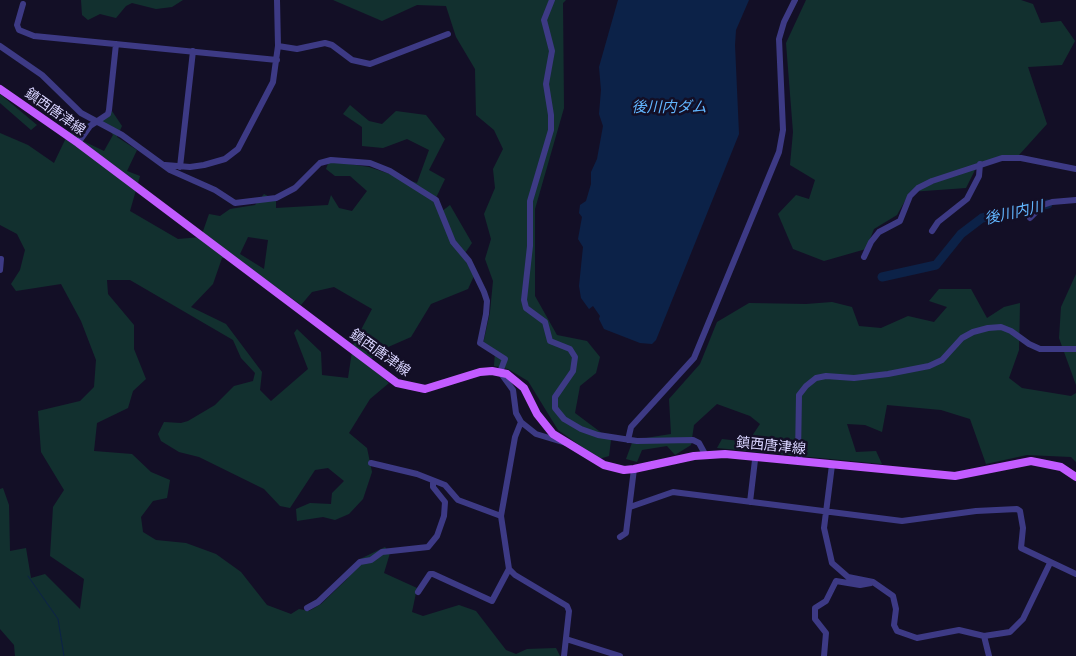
<!DOCTYPE html>
<html>
<head>
<meta charset="utf-8">
<style>
	body { margin:0 }
	canvas { display:block; background:#130f26 }
</style>
</head>
<body>
<canvas width="1076" height="656"></canvas>
<script>
const c = document.querySelector('canvas').getContext('2d');
c.lineJoin = 'round';
function fillPath(path, color) { c.fillStyle = color; c.fill(path, 'evenodd'); }
const toPath = rows => new Path2D(rows.map(r => 'M' + r).join(''));
function stroke(path, color, width, dash) { c.strokeStyle = color; c.lineWidth = width; c.lineCap = dash ? 'butt' : 'round'; c.setLineDash(dash || []); c.stroke(path); }
function label(font, color, halo, rows, align = 'center') {
  c.font = font + ' "Work Sans","Noto Sans JP",sans-serif'; c.lineWidth = 5; c.setLineDash([]); c.textBaseline = 'middle'; c.strokeStyle = halo; c.fillStyle = color; for (const [text, x, y, turn = 0] of rows) {
    c.save(); c.translate(x, y); c.rotate((+turn || 0) * Math.PI / 180); c.textAlign = isNaN(turn) ? turn : align; if (halo) c.strokeText(text, 0, 0); c.fillText(text, 0, 0); c.restore();
  }
}
const green = toPath([
	[81,0,183,0,172,7,156,9,132,3,126,6,116,18,100,14,88,20,82,15],
	[333,0,566,0,563,3,564,108,535,209,535,296,557,335,587,341,600,357,596,373,580,386,575,413,611,440,609,456,599,459,558,430,528,381,508,369,494,366,495,352,483,344,490,312,493,281,485,259,491,239,484,214,495,188,493,169,503,149,494,130,476,115,475,69,456,37,446,6,417,5,382,21],
	[806,0,1021,0,1033,4,1041,23,1061,21,1075,41,1062,65,1028,67,1047,124,1019,155,978,164,966,188,910,192,897,215,874,229,866,249,824,261,793,249,778,214,796,195,809,199,815,180,790,165,793,132,786,43],
	[0,94,37,125,31,130,0,103],
	[350,105,369,121,382,124,396,111,426,115,445,139,429,170,445,179,434,202,441,212,450,205,472,243,463,256,474,276,468,289,431,304,411,337,379,351,367,363,389,383,370,399,349,433,367,448,372,472,363,499,349,514,335,520,323,517,297,521,296,509,310,503,331,504,332,493,344,481,328,468,315,470,290,508,280,506,264,489,199,457,179,452,161,441,158,434,164,422,181,423,188,421,215,405,234,386,253,381,255,373,241,358,233,340,130,280,107,280,108,294,134,325,134,349,146,379,133,391,128,408,97,423,94,451,132,454,151,472,170,480,167,498,153,501,141,517,143,532,156,540,186,543,216,554,241,572,267,605,291,614,299,609,309,611,321,604,347,579,360,559,385,547,390,553,384,573,417,588,412,612,423,616,459,605,476,611,506,650,516,654,527,649,556,648,560,656,15,656,14,645,0,629,0,489,3,488,9,505,10,551,26,548,31,578,45,574,80,609,84,579,50,556,53,507,64,490,41,452,38,411,80,401,94,387,96,360,81,321,61,284,16,291,11,284,20,270,25,250,17,234,0,225,0,133,28,145,54,163,75,119,90,124,83,141,104,151,113,135,102,121,112,111,122,126,117,137,137,150,127,171,140,176,130,211,178,239,201,237,209,214,220,216,230,209,255,205,264,194,276,200,276,208,328,205,331,195,339,208,352,211,367,191,350,176,335,176,326,169,329,161,369,167,417,183,429,150,407,139,383,148,362,146,362,127,343,114],
	[248,237,268,240,264,269,240,254],
	[222,258,237,259,301,305,312,292,334,287,372,309,353,345,348,378,322,375,321,352,297,329,294,333,308,369,271,401,260,390,262,372,226,324,191,307,213,284],
	[1076,274,1076,385,1059,338,1061,307],
	[939,289,971,289,987,318,1004,307,1020,303,1019,350,1009,378,1022,388,1071,396,1076,393,1076,462,1071,457,1027,455,986,464,970,419,941,410,887,405,882,432,865,425,847,424,856,452,876,451,882,464,717,448,722,439,748,442,760,424,750,416,717,404,694,425,691,445,675,455,667,446,642,450,637,462,626,459,633,440,671,434,669,399,700,364,717,322,749,303,806,304,832,302,852,307,859,326,881,328,908,316,934,322,947,307,929,301]
]);
const water = toPath([
	[618,0,749,0,736,30,735,45,739,134,656,340,652,344,640,343,604,329,599,319,600,316,593,306,589,309,581,298,579,286,583,247,578,239,582,217,579,213,580,205,586,201,591,184,591,172,597,159,603,126,599,114,601,90,599,67]
]);
const stream = toPath([
	[28,576,58,619,64,656]
]);
const river = toPath([
	[882,277,936,265,961,234,982,218,1048,204]
]);
const minor = toPath([
	[552,0,544,20,552,51,546,84,551,115,551,130,530,201,530,246,524,300,526,308,545,322,550,341,570,349,575,357,573,371,555,397,555,408,564,419,581,429,598,435,637,441,693,440,699,443,705,454],
	[23,4,17,25,19,30,34,36,277,60],
	[0,46,42,75,81,113,122,135,170,170,215,190,235,203,276,198,295,188,320,163,331,160,370,163,390,171,436,200,453,242,469,261,484,292,487,301,486,314,480,343,505,359,500,372,513,390,516,413,521,422,515,437,501,516,509,569,515,575,567,606,569,611,564,656],
	[278,46,297,49,325,43,332,45,352,60,370,64,448,34],
	[78,143,90,126,108,114,109,110,116,44],
	[165,165,190,167,204,165,225,159,238,149,273,82,278,46,277,0],
	[180,167,193,51],
	[1030,218,1043,205,1052,202,1076,200],
	[932,231,938,222,967,199,979,176,980,164],
	[864,257,871,242,879,232,900,221,910,196,918,188,932,181,1002,158,1021,158,1076,169],
	[0,270,1,259],
	[521,422,536,434,566,443],
	[628,440,631,427,694,358,779,152,783,130,779,39,784,22,795,0],
	[801,461,798,455,799,395,806,386,816,378,826,376,854,378,888,374,929,366,942,360,962,338,973,332,988,328,1001,327,1011,331,1029,344,1040,349,1076,349],
	[371,463,417,474,445,485,458,500,501,516],
	[832,465,824,528,832,563,848,577,873,582,893,596,896,609,894,625,897,631,917,638,959,630,984,636,1010,632,1023,619,1050,563],
	[750,502,755,460],
	[630,507,673,492,902,521,976,511,1017,509,1020,511,1023,528,1021,548,1076,574],
	[620,537,626,533,634,469],
	[418,592,430,574,433,574,492,601,509,569],
	[307,608,318,602,360,562,371,560,382,552,428,547,437,536,444,516,445,502,433,487,433,482],
	[984,636,989,656],
	[566,639,620,656],
	[824,656,826,633,815,619,815,608,826,601,836,581,860,585,871,583]
]);
const major = toPath([
	[0,89,78,143,397,383,425,389,480,372,492,371,507,374,524,388,537,414,553,434,604,465,624,470,634,469,694,456,725,454,955,476,1031,461,1061,467,1076,477]
]);
const streetNames = [
	["鎮西唐津線",55,112,35],
	["鎮西唐津線",380,353,35],
	["鎮西唐津線",771,446,6]
];
const waterNames = [
	["後川内ダム",669,108],
	["後川内川",1014,213,-13]
];
fillPath(green, '#12302f');
fillPath(water, '#0c2248');
stroke(stream, '#0c2248', 1);
stroke(river, '#0c2248', 9);
stroke(minor, '#3d3a85', 6);
stroke(major, '#c25bff', 8);
label('14px', '#d9d4ff', '#130f26', streetNames);
label('italic 15px', '#62b6ff', '#130f26', waterNames);
</script>
</body>
</html>
